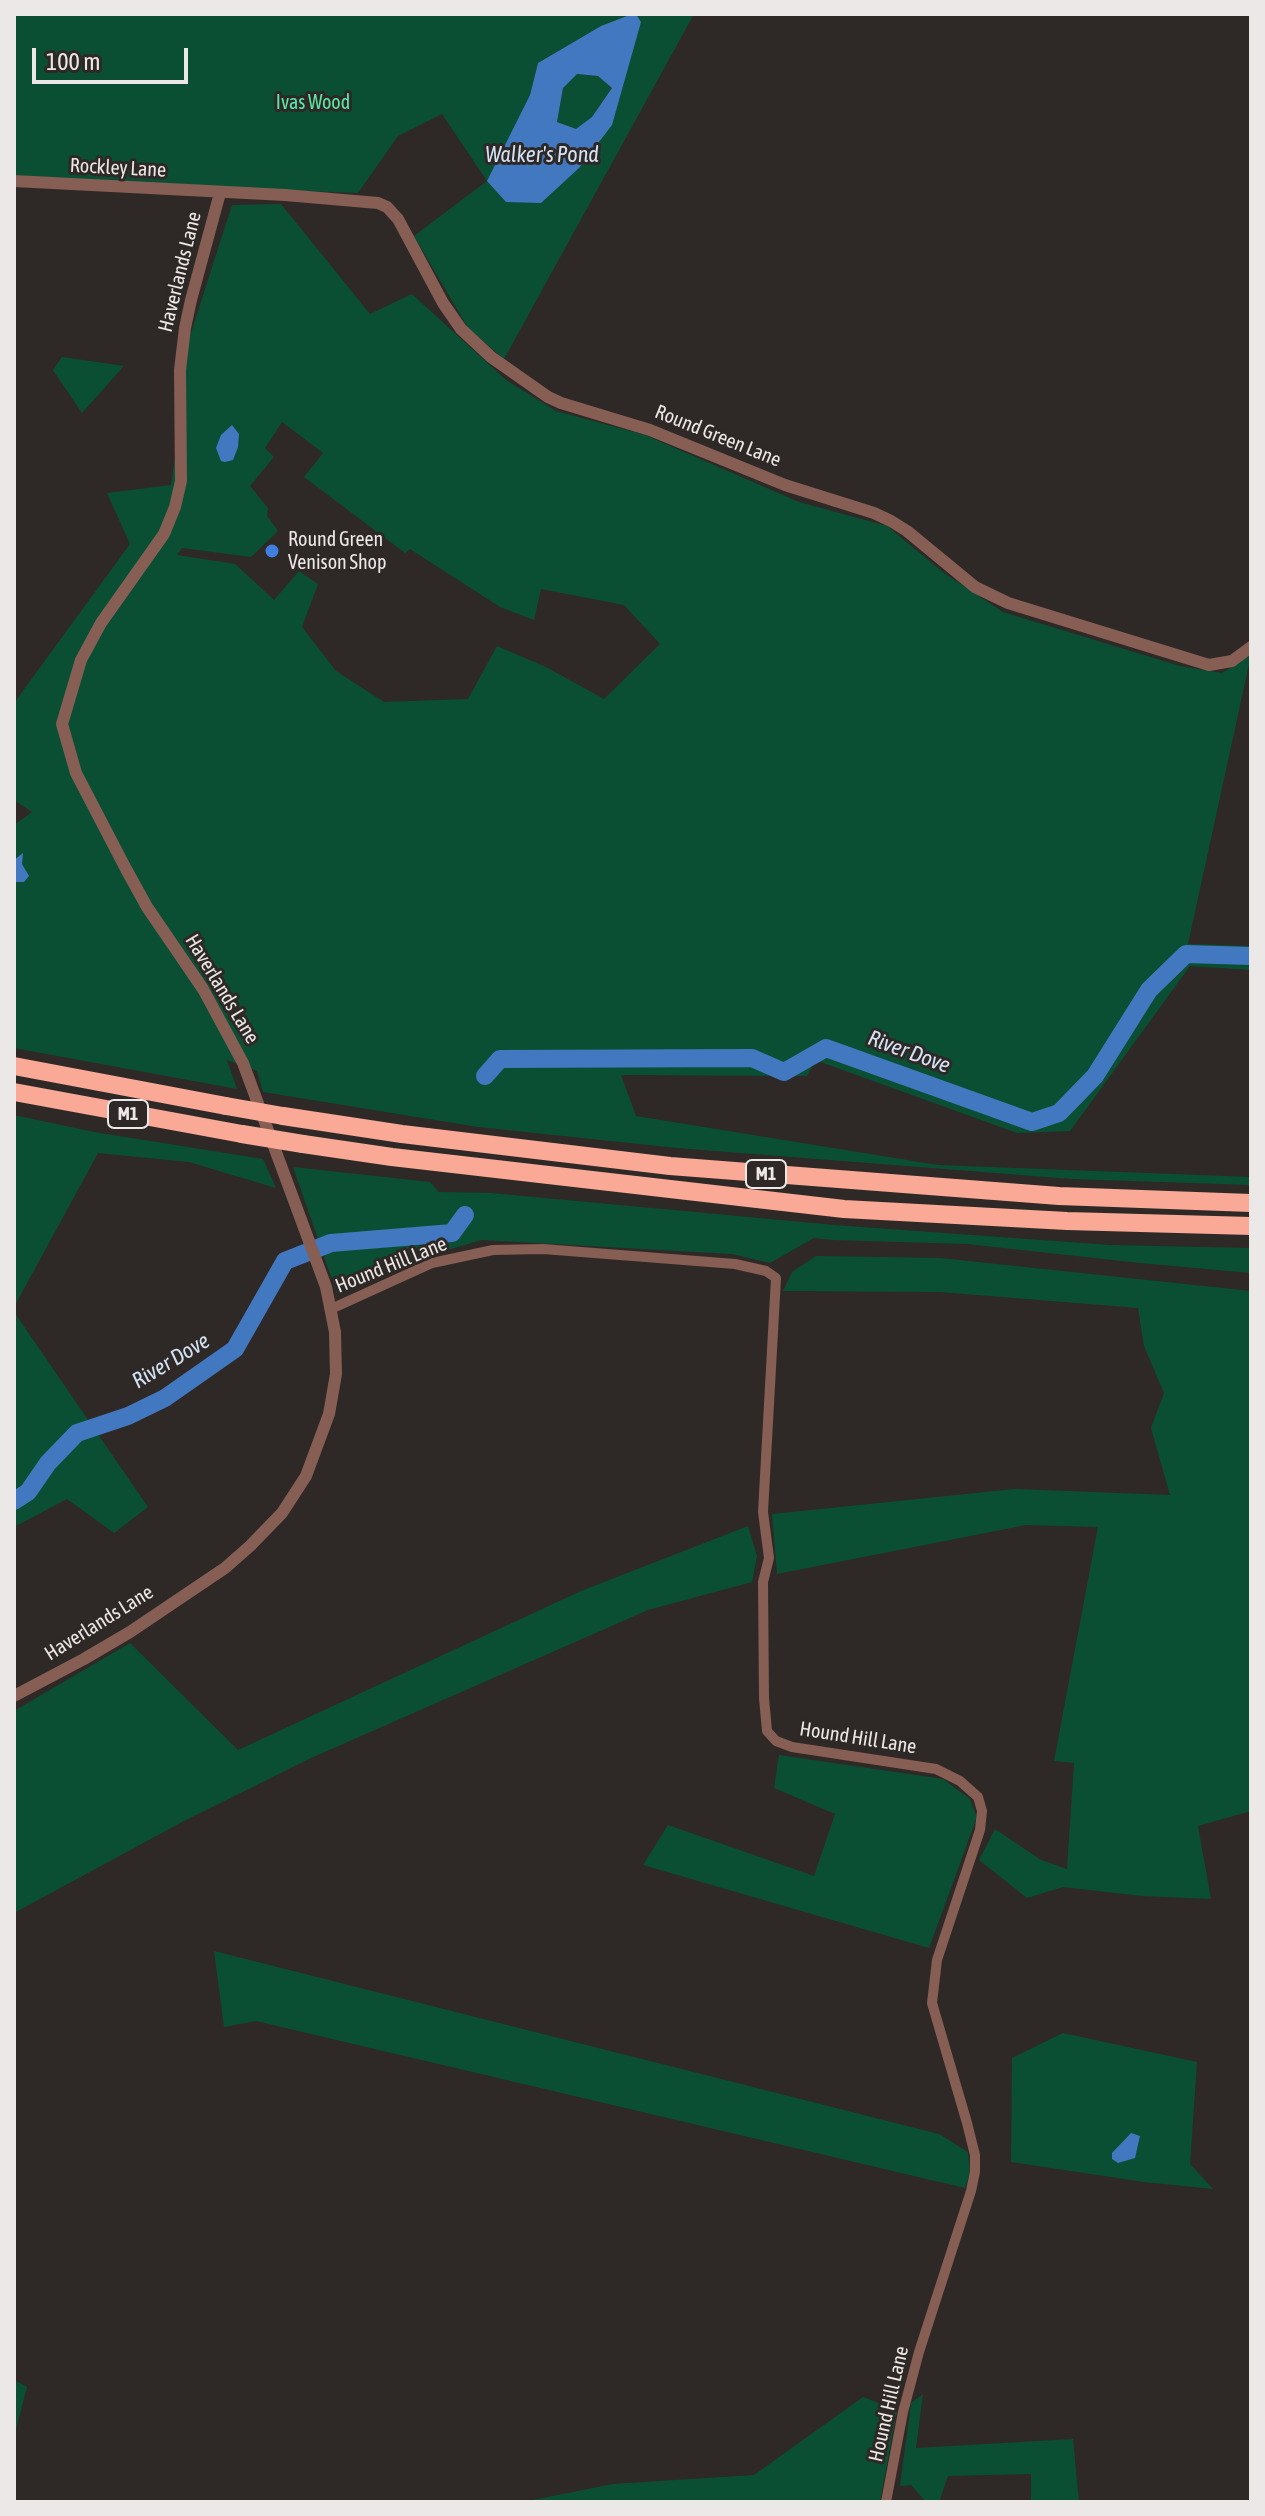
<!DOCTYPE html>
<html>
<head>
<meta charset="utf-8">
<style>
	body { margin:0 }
	#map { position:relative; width:1265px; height:2516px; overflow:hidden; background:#2e2926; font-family:"Asap Condensed",sans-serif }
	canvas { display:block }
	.frame { position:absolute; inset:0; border:16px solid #ece8e7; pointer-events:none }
	.scale { position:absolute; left:32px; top:48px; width:156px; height:36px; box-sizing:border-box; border:4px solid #ece8e7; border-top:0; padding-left:10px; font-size:24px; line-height:28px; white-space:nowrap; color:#ece8e7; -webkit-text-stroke:6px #2e2926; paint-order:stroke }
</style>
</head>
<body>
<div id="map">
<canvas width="1265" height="2516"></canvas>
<div class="frame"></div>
<div class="scale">100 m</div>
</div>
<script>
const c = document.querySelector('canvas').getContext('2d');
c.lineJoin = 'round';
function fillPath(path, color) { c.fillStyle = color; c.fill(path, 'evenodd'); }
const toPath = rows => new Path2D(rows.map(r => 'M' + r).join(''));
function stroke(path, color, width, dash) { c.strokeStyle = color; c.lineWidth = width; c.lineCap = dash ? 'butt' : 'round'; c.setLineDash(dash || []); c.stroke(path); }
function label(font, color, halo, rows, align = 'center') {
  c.font = font + ' "Asap Condensed",sans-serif'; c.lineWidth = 6; c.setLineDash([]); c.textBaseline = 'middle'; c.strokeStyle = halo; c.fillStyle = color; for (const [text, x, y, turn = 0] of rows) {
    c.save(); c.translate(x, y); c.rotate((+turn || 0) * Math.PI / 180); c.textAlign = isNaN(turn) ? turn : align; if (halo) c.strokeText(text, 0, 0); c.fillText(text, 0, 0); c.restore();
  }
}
const green = toPath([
	[14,14,632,14,601,26,538,63,530,95,488,181,579,168,641,22,636,14,694,14,504,359,468,328,414,236,487,181,442,114,398,136,358,193,200,187,14,175],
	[576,74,598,76,612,88,592,117,576,130,557,122,563,88],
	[281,204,370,314,412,294,506,380,556,411,645,435,799,502,887,526,944,573,1003,612,1180,666,1222,673,1251,655,1188,944,1251,946,1251,970,1190,966,1070,1131,1017,1133,815,1060,807,1076,621,1075,636,1116,938,1165,1251,1177,1251,1185,1072,1179,677,1148,478,1127,263,1092,257,1071,227,1060,237,1089,14,1048,14,825,32,812,14,800,14,703,130,544,107,493,171,485,177,444,175,375,190,336,232,205],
	[282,422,323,453,304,477,405,553,410,549,500,607,534,620,541,589,624,605,660,644,604,699,546,667,497,646,468,699,384,702,336,671,302,627,318,584,299,571,274,600,235,564,177,555,182,548,251,557,278,531,267,516,268,508,250,486,274,457,265,448],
	[62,357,124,366,82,413,53,370],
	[14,1115,94,1132,263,1159,276,1188,189,1162,98,1153,14,1307],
	[293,1167,430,1182,439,1192,491,1193,834,1225,1110,1245,1251,1248,1251,1273,1140,1263,967,1244,833,1240,814,1238,770,1263,732,1254,482,1240,430,1255,337,1294],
	[816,1256,940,1258,1251,1291,1251,1811,1198,1826,1211,1899,1142,1896,1063,1887,1027,1898,979,1860,995,1829,1041,1860,1067,1869,1074,1763,1054,1761,1098,1527,1026,1525,777,1574,772,1514,1015,1489,1170,1495,1151,1428,1164,1393,1144,1346,1138,1308,940,1292,783,1291,792,1272],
	[14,1312,148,1507,114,1533,67,1499,14,1527],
	[748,1526,757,1556,752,1582,648,1610,311,1758,184,1821,14,1913,14,1711,130,1643,238,1750,581,1591],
	[779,1755,943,1779,970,1799,977,1817,929,1948,643,1865,668,1825,814,1876,835,1814,774,1788],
	[214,1951,939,2134,968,2152,970,2173,965,2188,256,2021,224,2027],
	[1063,2033,1197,2062,1190,2164,1213,2189,1144,2182,1011,2162,1012,2058],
	[14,2380,27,2387,14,2437],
	[923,2394,916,2448,1073,2439,1079,2502,1031,2502,1031,2474,948,2476,939,2502,926,2502,911,2485,900,2486,911,2403],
	[863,2397,897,2410,880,2502,523,2502,613,2484,754,2475]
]);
const water = toPath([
	[632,14,636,14,641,22,612,125,579,168,541,203,506,202,487,181,530,95,538,63,601,26],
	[577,74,598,76,612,88,592,117,576,129,557,122,563,88],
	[232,425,239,434,238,447,233,460,225,462,221,461,216,448,221,435],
	[23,853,22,864,29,876,24,882,15,882,14,860],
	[1131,2133,1140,2136,1135,2158,1118,2163,1112,2159,1112,2153]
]);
const river = toPath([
	[485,1076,500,1059,752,1058,784,1072,826,1048,1032,1122,1059,1113,1095,1076,1149,990,1186,954,1251,956],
	[14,1501,28,1492,48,1463,77,1433,128,1416,165,1398,235,1349,285,1261,331,1243,452,1233,465,1215]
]);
const minor = toPath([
	[331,1309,432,1263,493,1250,543,1249,735,1264,766,1271,776,1278,763,1512,769,1558,763,1582,764,1698,767,1731,776,1741,792,1747,936,1769,960,1781,978,1797,982,1811,980,1830,937,1960,932,2003,967,2123,975,2155,975,2172,971,2191,919,2352,903,2412,886,2502]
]);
const tertiary = toPath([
	[14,181,285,195,378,203,387,207,398,219,443,303,461,329,491,357,548,397,561,403,650,430,785,485,874,513,891,521,907,531,975,587,1008,603,1209,665,1232,661,1251,647],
	[14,1696,84,1659,130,1632,225,1568,250,1546,282,1513,306,1476,329,1414,336,1374,335,1332,326,1287,243,1063,203,989,147,907,126,869,76,773,62,724,81,660,101,623,164,534,175,507,181,481,180,370,185,328,191,300,220,193]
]);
const motorway = toPath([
	[14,1066,226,1106],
	[14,1092,242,1134],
	[283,1116,402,1134,670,1166,1059,1196,1251,1203],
	[303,1144,392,1157,844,1209,1067,1221,1251,1226]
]);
const motorwayBridge = toPath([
	[226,1106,283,1116],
	[242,1134,303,1144]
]);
const markers = [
	[272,551,8,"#3f7fe0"]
];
const shields = [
	[128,1114,40],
	[766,1174,40]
];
const shieldNames = [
	["M1",128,1114],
	["M1",766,1174]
];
const parkNames = [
	["Ivas Wood",313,103]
];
const streetNames = [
	["Rockley Lane",118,168,3],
	["Haverlands Lane",180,272,-76],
	["Round Green Lane",718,436,22],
	["Haverlands Lane",222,989,59],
	["Hound Hill Lane",391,1265,-22],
	["Haverlands Lane",99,1623,-32],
	["Hound Hill Lane",858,1738,9],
	["Hound Hill Lane",889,2404,-77]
];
const poiNames = [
	["Round Green",288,540],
	["Venison Shop",288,563]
];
const waterNames = [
	["Walker's Pond",542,155],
	["River Dove",909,1052,20],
	["River Dove",171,1361,-31]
];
fillPath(green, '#0a4f34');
fillPath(water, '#4278bf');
stroke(river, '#4278bf', 18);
stroke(minor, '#865e53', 10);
stroke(tertiary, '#865e53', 12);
stroke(motorway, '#f9a995', 18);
stroke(motorwayBridge, '#f9a995', 18);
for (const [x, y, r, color] of markers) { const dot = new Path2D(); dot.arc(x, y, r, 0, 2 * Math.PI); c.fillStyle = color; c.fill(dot); stroke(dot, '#2e2926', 3); }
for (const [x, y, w] of shields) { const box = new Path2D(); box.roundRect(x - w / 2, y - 14, w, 28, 6); c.fillStyle = '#2e2926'; c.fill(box); stroke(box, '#ece8e7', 2); }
label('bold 18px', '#ece8e7', null, shieldNames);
label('20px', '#59e9a9', '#2e2926', parkNames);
label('20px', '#ece8e7', '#2e2926', streetNames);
label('20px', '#ece8e7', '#2e2926', poiNames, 'left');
label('italic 22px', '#d3e2f5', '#2e2926', waterNames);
</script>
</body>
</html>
